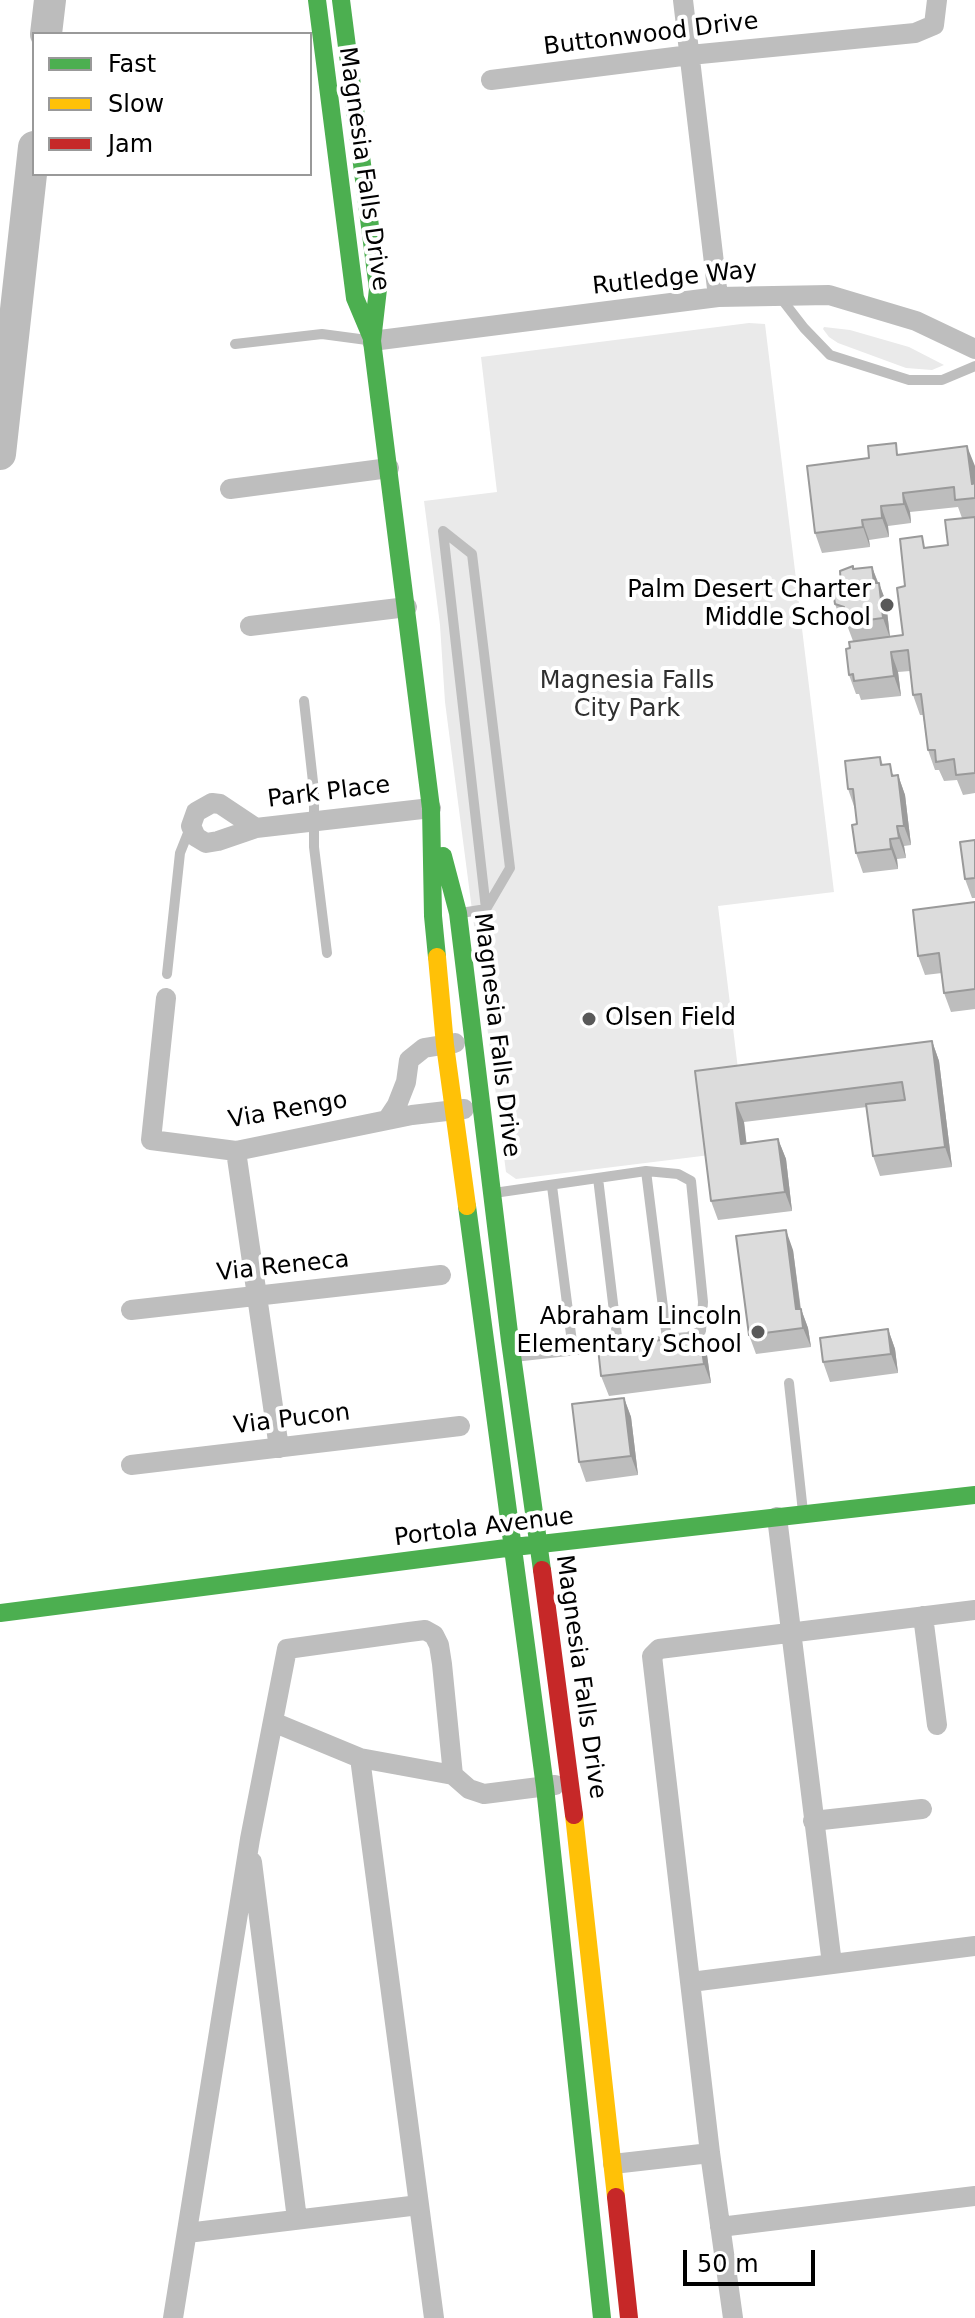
<!DOCTYPE html>
<html>
<head>
<meta charset="utf-8">
<style>
	body { margin:0 }
	#map { position:relative; width:975px; height:2318px; overflow:hidden; background:#fff; font-family:"DejaVu Sans",sans-serif }
	canvas { display:block }
	.legend { position:absolute; left:32px; top:32px; width:280px; height:144px; box-sizing:border-box; background:#fff; border:2px solid #999; margin:0; padding:10px 14px; list-style:none; font-size:24px; color:#000 }
	.legend li { display:flex; align-items:center; gap:16px; height:40px }
	.legend b { width:40px; border:2px solid #999 }
	.scale { position:absolute; left:683px; top:2250px; width:132px; height:36px; box-sizing:border-box; border:4px solid #000; border-top:0; padding-left:10px; font-size:24px; line-height:28px; white-space:nowrap; color:#000; -webkit-text-stroke:6px #fff; paint-order:stroke }
</style>
</head>
<body>
<div id="map">
<canvas width="975" height="2318"></canvas>
<ul class="legend">
<li><b style="height:10px;background:#4caf50"></b>Fast</li>
<li><b style="height:10px;background:#ffc107"></b>Slow</li>
<li><b style="height:10px;background:#c62828"></b>Jam</li>
</ul>
<div class="scale">50 m</div>
</div>
<script>
const c = document.querySelector('canvas').getContext('2d');
c.lineJoin = 'round';
function fillPath(path, color) { c.fillStyle = color; c.fill(path, 'evenodd'); }
const toPath = rows => new Path2D(rows.map(r => 'M' + r).join(''));
function stroke(path, color, width, dash) { c.strokeStyle = color; c.lineWidth = width; c.lineCap = dash ? 'butt' : 'round'; c.setLineDash(dash || []); c.stroke(path); }
function label(font, color, halo, rows, align = 'center') {
  c.font = font + ' "DejaVu Sans",sans-serif'; c.lineWidth = 8; c.setLineDash([]); c.textBaseline = 'middle'; c.strokeStyle = halo; c.fillStyle = color; for (const [text, x, y, turn = 0] of rows) {
    c.save(); c.translate(x, y); c.rotate((+turn || 0) * Math.PI / 180); c.textAlign = isNaN(turn) ? turn : align; if (halo) c.strokeText(text, 0, 0); c.fillText(text, 0, 0); c.restore();
  }
}
const green = toPath([
	[749,323,765,324,834,892,718,906,739,1077,710,1155,516,1179,506,1172,445,702,440,625,424,501,497,492,481,357],
	[824,327,850,330,909,347,944,365,932,370,906,368,838,343,829,337,823,329]
]);
const river = toPath([
	[46,34,50,0],
	[0,454,34,147]
]);
const lane = toPath([
	[780,297,804,328,830,355,909,380,942,380,975,366],
	[235,344,322,334,367,340],
	[443,531,486,909,461,913],
	[443,531,472,554,510,868,486,909],
	[304,701,314,791,314,847,327,953],
	[167,974,180,853,190,828],
	[646,1171,667,1339],
	[598,1178,618,1345],
	[552,1186,573,1350],
	[494,1193,646,1171,678,1174,691,1181,703,1302,701,1331,688,1337,677,1338],
	[514,1357,657,1341],
	[789,1383,803,1512]
]);
const street = toPath([
	[683,0,718,297],
	[491,80,690,55,915,33,934,25,937,0],
	[372,341,718,297,829,295,916,321,975,349],
	[230,489,389,468],
	[250,626,407,607],
	[256,828,218,841,206,843,196,837,191,826,196,812,212,803,220,804,256,828,431,808],
	[166,998,151,1140,236,1151,412,1115,464,1109],
	[387,1120,397,1105,406,1082,409,1060,424,1048,455,1043],
	[236,1151,279,1448],
	[131,1310,441,1275],
	[131,1465,460,1426],
	[777,1517,832,1964],
	[923,1616,937,1725],
	[273,1722,360,1758,434,2318],
	[453,1775,469,1789,484,1794,555,1785],
	[813,1821,922,1809],
	[252,1862,297,2219],
	[691,1982,975,1946],
	[613,2164,710,2153],
	[720,2227,975,2196],
	[187,2233,419,2205],
	[173,2318,250,1839,287,1649,409,1632,425,1630,434,1635,439,1645,442,1664,453,1775,360,1758],
	[733,2318,710,2153,652,1656,659,1649,975,1610]
]);
const fast = toPath([
	[317,0,355,298,371,336],
	[341,0,378,289,372,341,431,808,433,916,437,957],
	[443,856,458,913,510,1341,542,1570],
	[467,1206,545,1787,602,2318],
	[0,1613,514,1547,975,1495]
]);
const slow = toPath([
	[437,957,445,1045,467,1206],
	[574,1815,616,2197]
]);
const jam = toPath([
	[542,1570,574,1815],
	[616,2197,629,2318]
]);
const wall = toPath([
	[900,454,975,466,975,793,963,795,957,780,944,781,939,770,935,770,928,750,923,715,920,715,913,695,910,671,898,672,901,696,861,700,859,694,856,694,849,675,850,648,853,641,847,625,842,624,835,604,841,586,854,569,872,567,886,602,890,637,903,635,905,586,926,547,948,545,962,518,958,507,910,512,911,523,888,526,889,537,869,540,870,547,822,553,815,533],
	[880,757,883,765,895,776,898,775,905,795,911,845,904,846,906,858,897,859,898,869,863,873,856,853,857,824,855,809,848,789],
	[975,840,975,898,972,898,965,879],
	[975,902,975,1009,951,1012,944,993,942,973,925,975,918,956],
	[932,1041,939,1061,952,1167,880,1176,873,1156,867,1107,744,1122,746,1143,778,1139,786,1159,792,1211,718,1220,711,1201,695,1071],
	[793,1250,801,1309,808,1328,811,1347,756,1354,749,1335],
	[888,1329,895,1349,898,1373,830,1382,823,1362],
	[707,1355,711,1383,609,1396,601,1376],
	[624,1398,631,1417,638,1475,586,1482,579,1462]
]);
const shadedWall = toPath([
	[967,446,975,466,975,493,972,484],
	[903,493,910,512,911,523,904,504],
	[881,506,888,526,889,537,882,518],
	[862,520,869,540,870,547,863,527],
	[872,567,879,586,874,583],
	[879,583,886,602,890,638,883,618],
	[891,652,898,672,901,696,894,676],
	[898,775,905,795,911,845,904,826],
	[897,826,904,846,906,858,899,838],
	[890,839,897,859,898,869,891,849],
	[932,1041,939,1061,952,1167,945,1147],
	[736,1103,744,1122,749,1163,741,1144],
	[778,1139,786,1159,792,1211,785,1192],
	[786,1230,793,1250,803,1329,796,1309],
	[801,1309,808,1328,811,1347,803,1328],
	[888,1329,895,1349,898,1373,891,1354],
	[700,1335,707,1355,711,1383,704,1364],
	[624,1398,631,1417,638,1475,631,1456]
]);
const building = toPath([
	[896,443,897,455,967,446,972,484,975,483,975,498,955,500,954,487,903,493,904,504,881,506,882,518,862,520,863,527,815,533,807,466,869,458,868,446,896,443],
	[975,517,975,773,956,775,954,759,936,762,935,750,928,750,921,694,913,695,908,650,891,652,894,676,854,681,853,674,849,675,846,649,850,648,849,642,903,635,897,588,905,586,900,539,922,536,924,548,948,545,945,520,975,517],
	[853,566,853,569,872,567,874,583,879,583,883,618,860,621,860,625,853,626,853,622,846,622,844,607,835,604,833,591,837,587,841,586,840,571,853,566],
	[880,757,881,765,890,764,892,776,898,775,904,826,897,826,899,838,890,839,891,849,856,853,852,825,857,824,853,789,848,789,845,761,880,757],
	[975,840,975,878,965,879,960,842,975,840],
	[975,902,975,989,944,993,939,953,918,956,913,910,975,902],
	[932,1041,945,1147,873,1156,866,1104,905,1100,902,1082,736,1103,741,1144,778,1139,785,1192,711,1201,695,1071,932,1041],
	[786,1230,796,1309,801,1309,803,1328,749,1335,736,1236,786,1230],
	[888,1329,891,1354,823,1362,820,1338,888,1329],
	[700,1335,704,1364,601,1376,598,1348,700,1335],
	[624,1398,631,1456,579,1462,572,1404,624,1398]
]);
const markers = [
	[887,605,8,"#595959"],
	[589,1019,8,"#595959"],
	[758,1332,8,"#595959"]
];
const streetNames = [
	["Buttonwood Drive",651,35,-7],
	["Magnesia Falls Drive",363,169,82],
	["Rutledge Way",675,279,-6],
	["Park Place",329,793,-7],
	["Magnesia Falls Drive",496,1035,83],
	["Via Rengo",288,1111,-10],
	["Via Reneca",283,1267,-6],
	["Via Pucon",292,1420,-7],
	["Portola Avenue",484,1528,-7],
	["Magnesia Falls Drive",580,1677,82]
];
const poiNames = [
	["Palm Desert Charter",871,591],
	["Middle School",871,619],
	["Olsen Field",605,1019,"left"],
	["Abraham Lincoln",742,1318],
	["Elementary School",742,1346]
];
const parkNames = [
	["Magnesia Falls",627,682],
	["City Park",627,710]
];
fillPath(green, '#eaeaea');
stroke(river, '#bcbcbc', 32);
stroke(lane, '#bebebe', 10);
stroke(street, '#bebebe', 20);
stroke(fast, '#4caf50', 18);
stroke(slow, '#ffc107', 18);
stroke(jam, '#c62828', 18);
fillPath(wall, '#bdbdbd');
fillPath(shadedWall, '#9a9a9a');
fillPath(building, '#dcdcdc');
stroke(building, '#9a9a9a', 2);
for (const [x, y, r, color] of markers) { const dot = new Path2D(); dot.arc(x, y, r, 0, 2 * Math.PI); c.fillStyle = color; c.fill(dot); stroke(dot, '#fff', 3); }
label('24px', '#000', '#fff', streetNames);
label('24px', '#000', '#fff', poiNames, 'right');
label('24px', '#2f2f2f', '#fff', parkNames);
</script>
</body>
</html>
